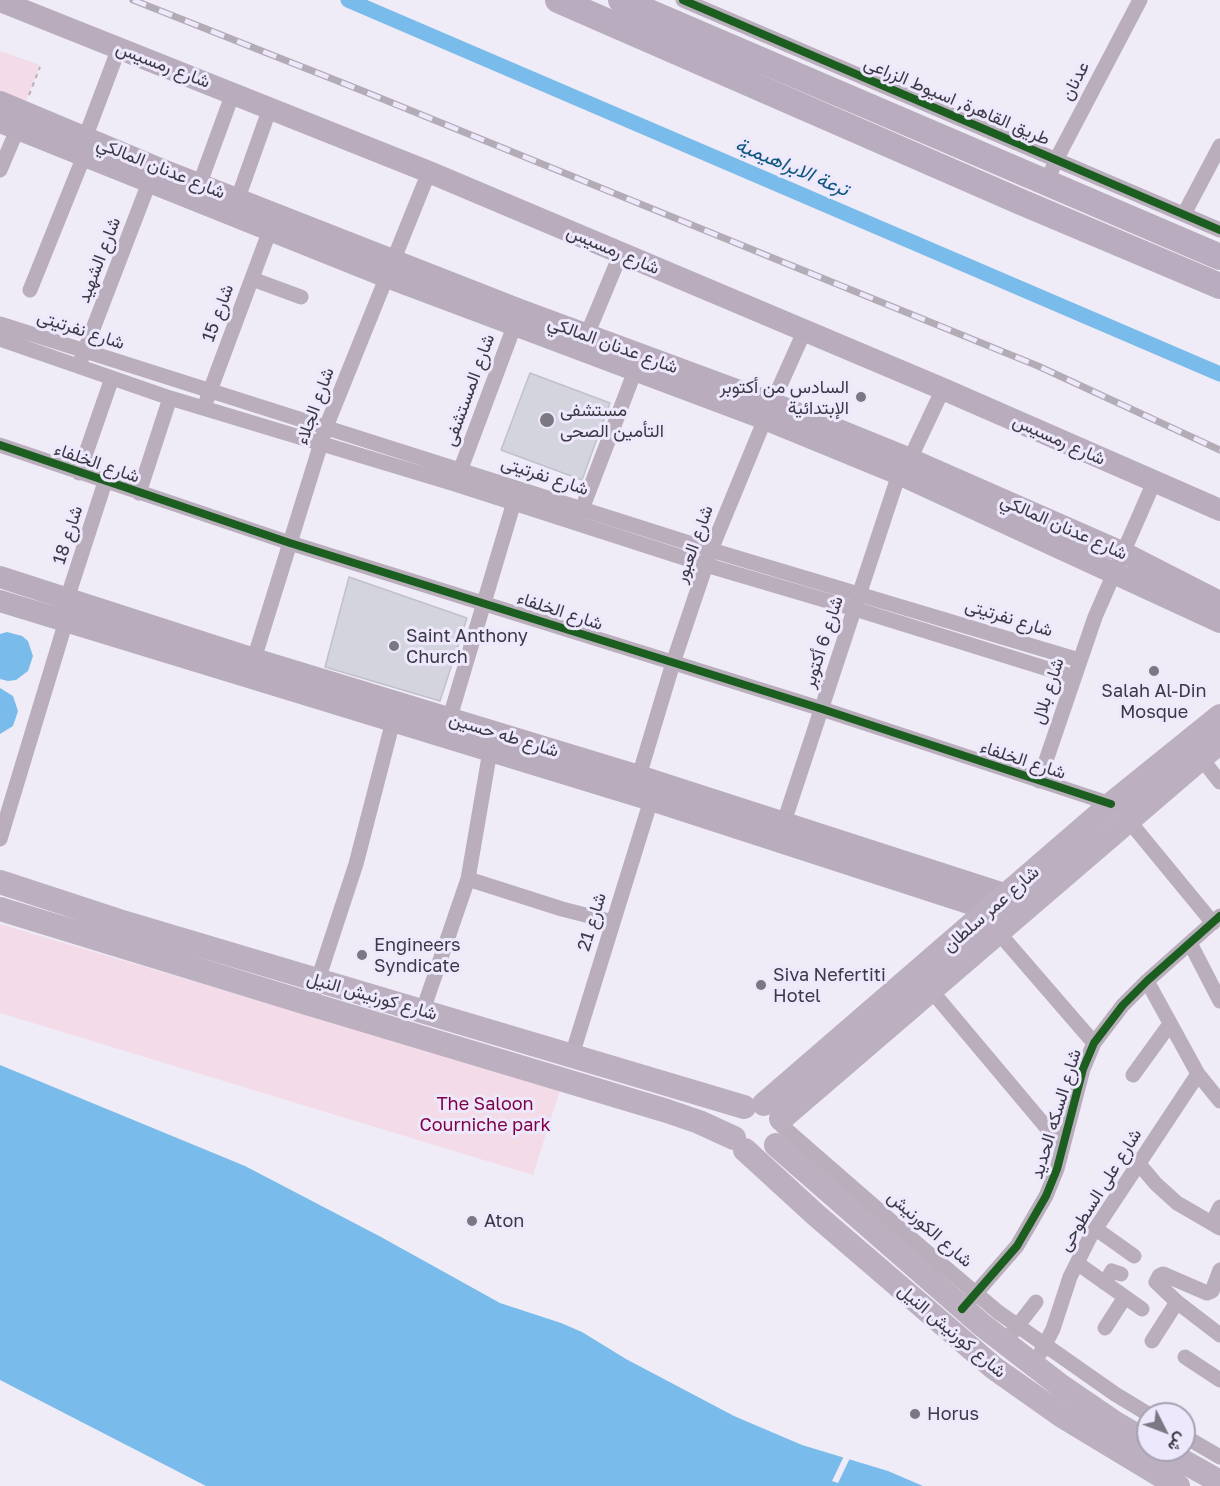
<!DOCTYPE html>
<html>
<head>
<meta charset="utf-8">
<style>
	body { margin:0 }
	#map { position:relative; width:1220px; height:1486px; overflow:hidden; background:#efecf7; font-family:"Golos Text",Vazirmatn,sans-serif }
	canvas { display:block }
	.north { position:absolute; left:1136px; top:1402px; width:60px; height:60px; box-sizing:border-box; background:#ede8fb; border:2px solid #a6a2b2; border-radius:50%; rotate:132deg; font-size:16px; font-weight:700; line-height:24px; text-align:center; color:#3c3845 }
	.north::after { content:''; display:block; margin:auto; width:21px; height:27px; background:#7b7783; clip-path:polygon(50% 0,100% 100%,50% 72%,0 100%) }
</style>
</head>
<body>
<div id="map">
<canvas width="1220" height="1486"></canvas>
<div class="north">ش</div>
</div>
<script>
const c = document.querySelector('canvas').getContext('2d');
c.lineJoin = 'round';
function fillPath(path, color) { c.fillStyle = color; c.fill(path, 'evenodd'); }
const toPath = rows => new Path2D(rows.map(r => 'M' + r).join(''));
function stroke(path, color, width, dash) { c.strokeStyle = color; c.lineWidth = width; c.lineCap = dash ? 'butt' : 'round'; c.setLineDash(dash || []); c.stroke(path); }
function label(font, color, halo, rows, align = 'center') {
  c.font = font + ' "Golos Text",Vazirmatn,sans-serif'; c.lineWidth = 6; c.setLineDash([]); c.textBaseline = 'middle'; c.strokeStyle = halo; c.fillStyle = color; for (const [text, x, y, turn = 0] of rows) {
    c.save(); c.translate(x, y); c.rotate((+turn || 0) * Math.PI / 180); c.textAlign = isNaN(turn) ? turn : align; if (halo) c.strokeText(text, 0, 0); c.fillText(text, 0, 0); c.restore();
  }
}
const green = toPath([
	[0,51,40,65,26,101,0,92],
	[0,924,560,1090,533,1175,0,1013]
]);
const water = toPath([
	[7,632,22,636,28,641,33,656,28,671,16,680,8,681,0,679,0,634],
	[0,688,13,696,18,711,13,726,0,734],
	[0,1065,245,1166,381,1237,500,1303,561,1323,582,1332,626,1359,734,1416,802,1445,888,1471,923,1486,206,1486,0,1380]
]);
const pier = toPath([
	[844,1456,850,1458,838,1483,832,1481]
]);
const canal = toPath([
	[348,0,1220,374]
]);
const building = toPath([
	[530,373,610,403,582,480,501,450,530,373],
	[349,577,467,618,440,701,325,667,349,577]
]);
const path = toPath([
	[29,95,40,67]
]);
const minor = toPath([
	[683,0,1220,230],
	[85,138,119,48],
	[0,170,20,123],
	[1047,182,1056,160,1140,0],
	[200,183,233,93],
	[238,198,270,108],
	[1184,214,1220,146],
	[252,279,301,297],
	[30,290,84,156],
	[0,324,711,550,1079,660],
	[0,339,170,398,455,484,706,565,855,609,1074,677],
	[584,342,621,253],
	[81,360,152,175],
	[207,399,270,230],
	[0,445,290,543,822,709,1111,804],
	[910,459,943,389],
	[79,473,112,378],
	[457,479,518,316],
	[139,493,170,398],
	[579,517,638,363],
	[67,599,105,482],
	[254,659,326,427,429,172],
	[447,727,514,502],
	[1201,758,1220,782],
	[639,776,673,663,711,550,765,419,804,332],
	[1039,781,1095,617,1154,482],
	[1129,821,1213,923],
	[784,822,899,474],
	[0,839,66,621],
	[468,879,562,909,613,922],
	[998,932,1094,1043],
	[1190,943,1220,1001],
	[1147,981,1198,1074,1220,1101],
	[930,989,1062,1146],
	[310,1004,356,864,393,721],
	[423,1010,468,879,490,751],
	[572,1055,651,800],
	[1133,1075,1170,1024],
	[782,1126,921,1247,998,1312,1115,1394,1148,1414],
	[1139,1164,1156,1184,1177,1203,1220,1228],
	[1212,1223,1220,1207],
	[1096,1229,1134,1256],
	[1077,1263,1142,1309],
	[1220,1270,1212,1291,1207,1293,1163,1274,1159,1276,1156,1282,1177,1302,1220,1335],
	[1105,1283,1112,1271,1121,1274],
	[962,1309,1017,1246,1046,1196,1057,1169,1083,1069,1094,1043,1123,1005,1147,981,1220,916],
	[1105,1328,1125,1297],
	[1012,1333,1036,1302],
	[1152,1341,1177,1302],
	[1041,1352,1053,1329,1070,1277,1090,1237,1198,1074],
	[1185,1357,1220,1380],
	[1184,1436,1220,1457]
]);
const secondary = toPath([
	[0,1,429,172,943,389,1220,510],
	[0,102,155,167,520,310,772,403,910,459,1124,553,1220,602],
	[0,122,387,277,765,419,899,474,1220,622],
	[0,577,254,659,639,776,1007,895],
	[0,601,651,800,990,910]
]);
const primary = toPath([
	[0,882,119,921,744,1107],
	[0,909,310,1004,667,1111,699,1122,734,1138],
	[764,1104,1111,804,1220,716],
	[781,1119,1220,742],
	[776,1145,982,1325,1061,1386,1115,1423,1148,1442],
	[745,1150,816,1215,994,1368,1062,1416,1178,1486],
	[1163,1450,1220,1482]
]);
const trunk = toPath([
	[558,0,1021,202,1220,286],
	[621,0,1220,257]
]);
const rail = toPath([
	[133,0,363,91,1038,366,1220,450]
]);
const cycleway = toPath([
	[683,0,1220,230],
	[0,445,290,543,822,709,1111,804],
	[962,1309,1017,1246,1046,1196,1057,1169,1083,1069,1094,1043,1123,1005,1147,981,1220,916]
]);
const markers = [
	[861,397,6,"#7b7783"],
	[547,420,8,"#7b7783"],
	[394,646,6,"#7b7783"],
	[1154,671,6,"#7b7783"],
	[362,955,6,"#7b7783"],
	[761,985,6,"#7b7783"],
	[472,1221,6,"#7b7783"],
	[915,1414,6,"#7b7783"]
];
const streetNames = [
	["شارع رمسيس",163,65,21],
	["عدنان",1075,81,-62],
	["طريق القاهرة, اسيوط الزراعى",957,101,23],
	["شارع عدنان المالكي",161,168,22],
	["شارع رمسيس",613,250,23],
	["شارع الشهيد",99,260,-69],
	["شارع 15",218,313,-70],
	["شارع نفرتيتى",81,330,18],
	["شارع عدنان المالكي",613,345,20],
	["شارع المستشفى",469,390,-70],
	["شارع الجلاء",315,406,-70],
	["شارع رمسيس",1059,440,24],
	["شارع الخلفاء",97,463,19],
	["شارع نفرتيتى",545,476,18],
	["شارع عدنان المالكي",1064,527,24],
	["شارع 18",68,535,-72],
	["شارع العبور",694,544,-70],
	["شارع الخلفاء",560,611,18],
	["شارع نفرتيتى",1009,618,17],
	["شارع 6 أكتوبر",823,642,-72],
	["شارع بلال",1048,691,-72],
	["شارع طه حسين",504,735,17],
	["شارع الخلفاء",1023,760,18],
	["شارع عمر سلطان",991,909,-41],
	["شارع 21",592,922,-73],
	["شارع كورنيش النيل",372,996,16],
	["شارع السكه الحديد",1056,1114,-73],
	["شارع على السطوحى",1100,1190,-58],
	["شارع الكورنيش",930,1229,41],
	["شارع كورنيش النيل",952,1331,40]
];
const poiNames = [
	["السادس من أكتوبر",849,387,"right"],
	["الإبتدائية",849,408,"right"],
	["مستشفى",560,410],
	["التأمين الصحى",560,431],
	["Saint Anthony",406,636],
	["Church",406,657],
	["Salah Al-Din",1154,691,"center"],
	["Mosque",1154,712,"center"],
	["Engineers",374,945],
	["Syndicate",374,966],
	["Siva Nefertiti",773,975],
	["Hotel",773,996],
	["Aton",484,1221],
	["Horus",927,1414]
];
const parkNames = [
	["The Saloon",485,1104],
	["Courniche park",485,1125]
];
const waterNames = [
	["ترعة الابراهيمية",792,167,23]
];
fillPath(green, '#f3dbe8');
fillPath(water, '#79bbea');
fillPath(pier, '#efecf7');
stroke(canal, '#79bbea', 15);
fillPath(building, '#d4d4df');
stroke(building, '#c1c1cc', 1.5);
stroke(path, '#b9b0bc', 2, [4.5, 4.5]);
stroke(minor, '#baaebc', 15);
stroke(secondary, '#b9acbc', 22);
stroke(primary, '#bcafc0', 24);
stroke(trunk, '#b9acbe', 26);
stroke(rail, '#b3abb6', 7);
stroke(rail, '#ede8fb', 4.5, [14]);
stroke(cycleway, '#1b5e20', 8);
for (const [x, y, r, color] of markers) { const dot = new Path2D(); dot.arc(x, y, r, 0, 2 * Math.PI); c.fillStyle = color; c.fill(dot); stroke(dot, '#ede8fb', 2); }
label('18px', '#3c3845', '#ede8fb', streetNames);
label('18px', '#3c3845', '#ede8fb', poiNames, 'left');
label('18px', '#7e0047', '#ede8fb', parkNames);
label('italic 20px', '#0e5781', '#ede8fb', waterNames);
</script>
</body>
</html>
